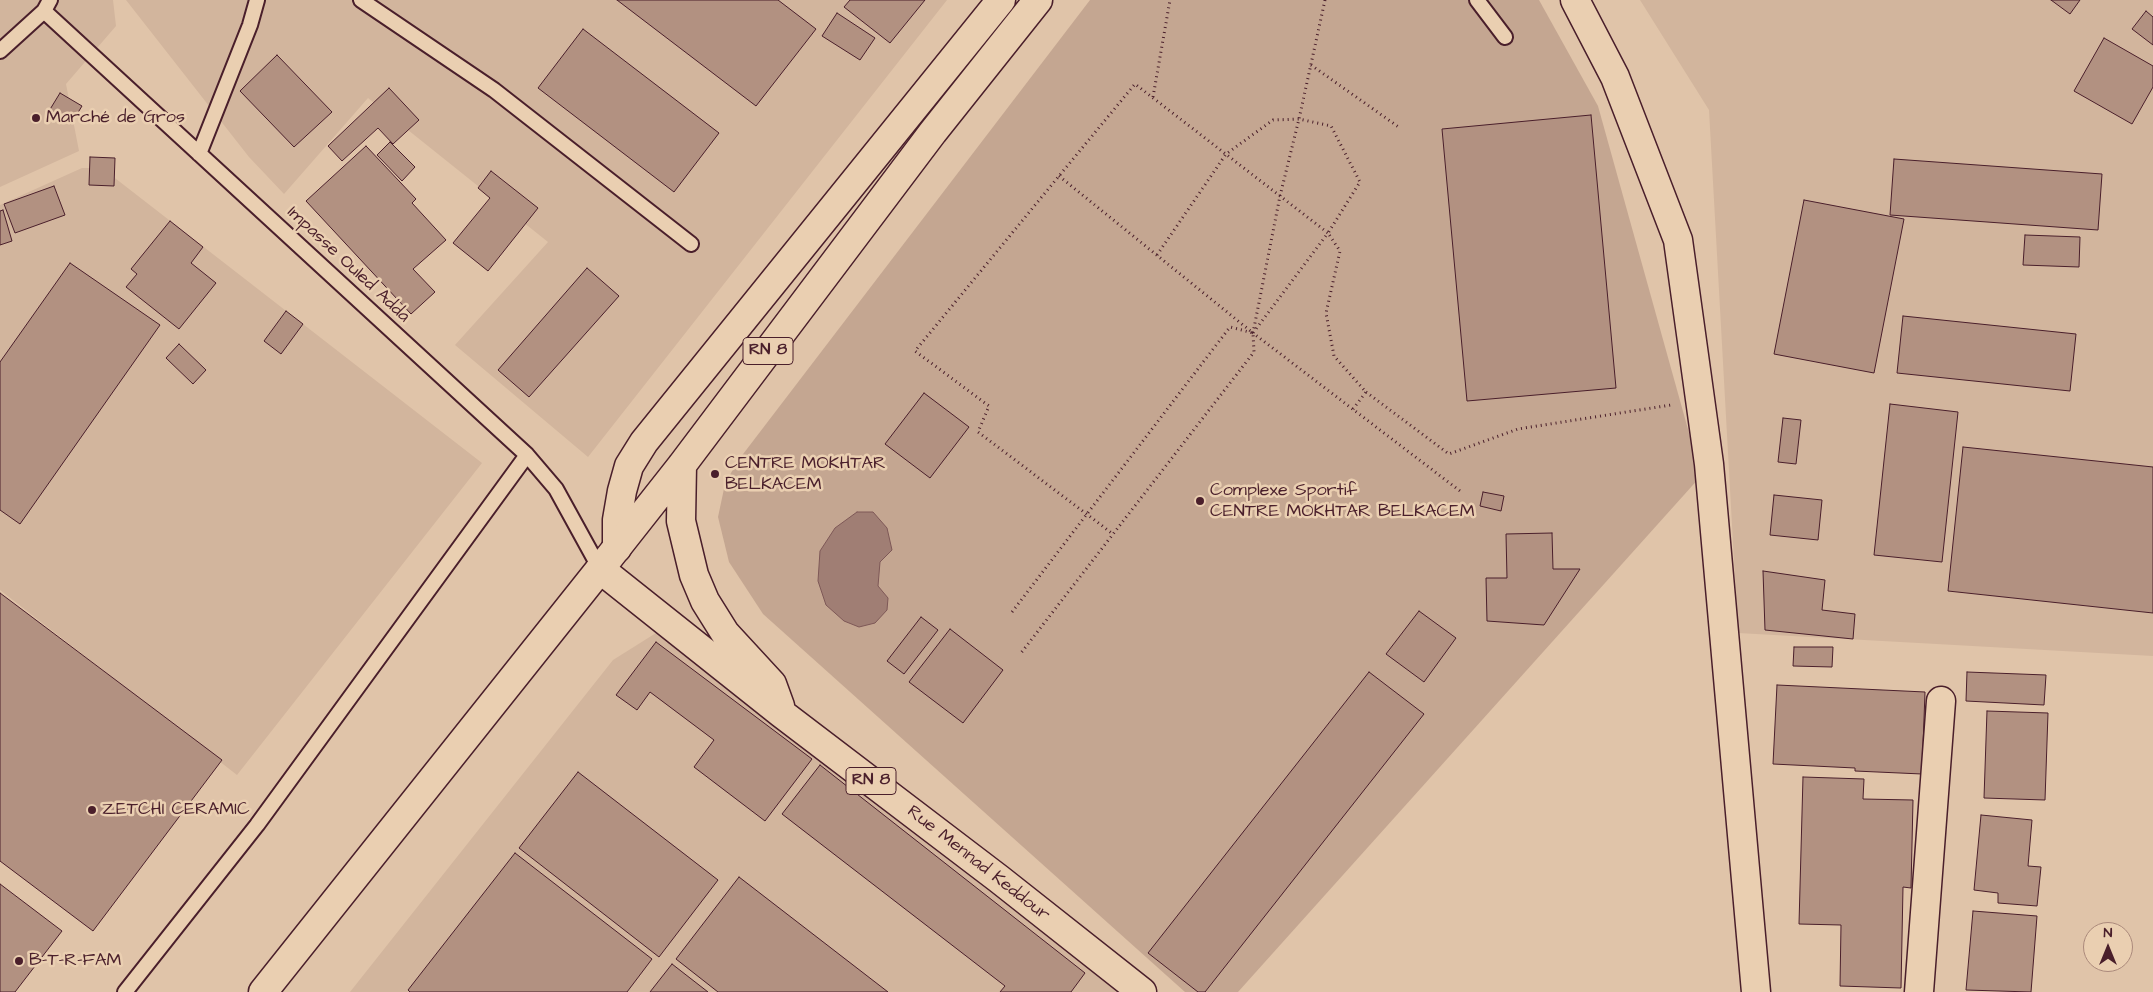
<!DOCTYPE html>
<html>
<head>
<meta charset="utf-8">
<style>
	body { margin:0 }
	#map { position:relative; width:2153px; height:992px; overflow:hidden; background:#e0c4a9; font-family:"Architects Daughter",sans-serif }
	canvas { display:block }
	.north { position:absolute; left:2083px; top:922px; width:50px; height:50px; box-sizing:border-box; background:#eacfb1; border:1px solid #aa897b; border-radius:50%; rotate:0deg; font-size:14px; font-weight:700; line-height:20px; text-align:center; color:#4a1f2b }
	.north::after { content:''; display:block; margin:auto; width:18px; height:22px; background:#4a1f2b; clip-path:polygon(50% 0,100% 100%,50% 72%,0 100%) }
</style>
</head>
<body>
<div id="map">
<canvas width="2153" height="992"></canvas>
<div class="north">N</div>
</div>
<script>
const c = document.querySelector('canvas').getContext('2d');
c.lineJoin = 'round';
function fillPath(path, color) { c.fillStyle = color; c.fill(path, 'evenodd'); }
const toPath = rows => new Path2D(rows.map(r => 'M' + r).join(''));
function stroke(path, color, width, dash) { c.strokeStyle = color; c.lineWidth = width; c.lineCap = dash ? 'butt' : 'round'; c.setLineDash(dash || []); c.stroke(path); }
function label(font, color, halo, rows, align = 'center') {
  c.font = font + ' "Architects Daughter",sans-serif'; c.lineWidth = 5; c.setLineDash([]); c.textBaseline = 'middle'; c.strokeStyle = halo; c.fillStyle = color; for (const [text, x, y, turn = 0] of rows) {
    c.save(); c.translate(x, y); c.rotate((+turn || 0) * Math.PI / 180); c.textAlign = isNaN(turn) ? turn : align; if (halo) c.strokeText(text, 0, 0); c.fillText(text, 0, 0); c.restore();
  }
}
const built = toPath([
	[0,0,113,0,116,26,66,84,79,151,0,187],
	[126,0,947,0,588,457,455,345,548,242,368,98,284,194,249,157],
	[1640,0,2153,0,2153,656,1738,633,1709,110],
	[82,168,102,168,482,463,237,775,0,590,0,205],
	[664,628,1118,992,350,992,613,660]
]);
const green = toPath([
	[1090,0,1539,0,1598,106,1701,476,1238,992,1185,992,763,614,729,562,718,517,725,484,737,462]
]);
const water = toPath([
	[857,512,873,512,887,528,892,550,880,562,878,586,888,598,887,610,875,623,859,627,844,621,826,605,818,581,820,551,835,528,857,512]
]);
const building = toPath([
	[617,0,778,0,816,29,756,106,617,0],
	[850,0,925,0,890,43,844,7,850,0],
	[2051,0,2080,0,2070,14,2051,0],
	[2146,11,2153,17,2153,45,2132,29,2146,11],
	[837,13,875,38,860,60,822,36,837,13],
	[583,29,719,133,674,192,538,88,583,29],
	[2104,38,2153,66,2153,87,2132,124,2074,91,2104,38],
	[277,55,332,112,294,147,240,91,277,55],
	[389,88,419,120,393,144,378,128,342,161,328,146,389,88],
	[60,93,82,106,71,124,49,111,60,93],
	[1591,115,1616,388,1467,401,1442,129,1591,115],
	[390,142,415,167,402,181,377,155,390,142],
	[366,146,416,199,412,203,446,240,413,269,435,292,411,314,306,201,366,146],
	[90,157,115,158,114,186,89,185,90,157],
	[1894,159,2102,174,2098,230,1890,215,1894,159],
	[491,171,538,208,488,271,453,243,490,198,478,188,491,171],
	[54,186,65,215,15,233,4,204,54,186],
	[1804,200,1904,219,1874,373,1774,354,1804,200],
	[3,210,12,241,0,245,0,211,3,210],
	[170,221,203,247,191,263,216,283,179,329,126,287,137,274,131,269,170,221],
	[2025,235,2080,237,2079,267,2023,265,2025,235],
	[70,263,160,325,20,524,0,510,0,362,70,263],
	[587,268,619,296,529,397,498,370,587,268],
	[286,311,303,324,281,354,264,341,286,311],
	[1903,316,2076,334,2070,391,1897,373,1903,316],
	[179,344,206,370,193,384,166,358,179,344],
	[924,393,969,427,930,478,885,444,924,393],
	[1890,404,1958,412,1942,562,1874,555,1890,404],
	[1783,418,1801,420,1796,464,1778,462,1783,418],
	[1963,447,2153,467,2153,613,1948,591,1963,447],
	[1483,492,1504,496,1501,511,1480,506,1483,492],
	[1774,495,1822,500,1818,540,1770,535,1774,495],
	[1552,533,1553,569,1580,569,1544,625,1487,621,1486,578,1507,578,1506,534,1552,533],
	[1763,571,1825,580,1822,610,1855,614,1853,639,1765,630,1763,571],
	[0,593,222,760,93,931,0,861,0,593],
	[1419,611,1456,638,1424,682,1386,654,1419,611],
	[921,617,938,630,904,674,887,661,921,617],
	[950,629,1003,670,963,723,909,682,950,629],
	[656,642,812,759,765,821,694,767,714,740,650,692,637,710,616,695,656,642],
	[1794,647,1833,647,1832,667,1793,666,1794,647],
	[1369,672,1424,714,1205,992,1198,992,1148,953,1369,672],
	[1967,672,2046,675,2044,705,1966,701,1967,672],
	[1777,685,1925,692,1922,774,1855,771,1855,768,1773,764,1777,685],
	[1987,711,2048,713,2045,800,1984,798,1987,711],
	[820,765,1085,973,1071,992,1000,992,1005,986,782,814,820,765],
	[578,772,718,880,659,957,519,848,578,772],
	[1803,777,1864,779,1863,799,1913,800,1911,888,1903,887,1901,988,1840,986,1841,925,1799,924,1803,777],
	[1981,815,2032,820,2028,866,2041,867,2037,906,1998,903,1998,893,1974,890,1981,815],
	[515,853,652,959,627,992,410,992,408,990,515,853],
	[739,877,888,992,718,992,676,959,739,877],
	[0,884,62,931,15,992,0,992,0,884],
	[1973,911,2037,916,2031,992,1966,990,1973,911],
	[672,964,708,992,650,992,672,964]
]);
const path = toPath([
	[1325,0,1299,119,1280,196,1253,333,1460,491],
	[1311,65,1400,128],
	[1153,97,1170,0],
	[1059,176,1253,333,1328,233,1135,84,1059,176,915,351,989,406,978,432,1113,534],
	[1157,255,1226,154,1273,120,1299,119,1331,126,1360,182,1328,233,1340,251,1326,313,1334,356,1366,392,1353,409],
	[1366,392,1449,454,1518,429,1671,405],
	[1012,612,1230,327,1253,333,1254,352,1021,653]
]);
const lane = toPath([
	[361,0,494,90,691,244],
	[1477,0,1505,37],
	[44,11,527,455,556,489,600,569],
	[0,51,44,11,50,0],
	[199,154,250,25,257,0],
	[125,992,257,825,527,455]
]);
const street = toPath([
	[1919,992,1941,701]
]);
const secondary = toPath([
	[1575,0,1615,77,1678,240,1709,464,1756,992],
	[617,548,617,520,622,491,629,466,644,442,1001,0],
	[263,992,600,569]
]);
const primary = toPath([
	[1038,0,933,132,682,465,600,569,781,713,999,879,1142,992],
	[682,465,681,521,694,575,705,601,725,633,772,684,780,706]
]);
const markers = [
	[36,118,5,"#4a1f2b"],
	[715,474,5,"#4a1f2b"],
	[1200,501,5,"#4a1f2b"],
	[92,810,5,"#4a1f2b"],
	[19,961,5,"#4a1f2b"]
];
const shields = [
	[768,351,50],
	[871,781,50]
];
const shieldNames = [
	["RN 8",768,351],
	["RN 8",871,781]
];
const poiNames = [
	["Marché de Gros",46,118],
	["CENTRE MOKHTAR",725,464],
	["BELKACEM",725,485],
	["Complexe Sportif",1210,491],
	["CENTRE MOKHTAR BELKACEM",1210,512],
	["ZETCHI CERAMIC",102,810],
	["B-T-R-FAM",29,961]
];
const streetNames = [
	["Impasse Ouled Adda",348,265,43],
	["Rue Mennad Keddour",978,864,38]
];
fillPath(built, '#d2b59d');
fillPath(green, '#c4a691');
fillPath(water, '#a07e74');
stroke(water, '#7e5857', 1);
fillPath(building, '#b29181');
stroke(building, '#4a1f2b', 1);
stroke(lane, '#4a1f2b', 18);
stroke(street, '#4a1f2b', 31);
stroke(secondary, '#4a1f2b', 31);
stroke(primary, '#4a1f2b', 31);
stroke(path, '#4a1f2b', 3, [1, 4]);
stroke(lane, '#eacfb1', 14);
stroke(street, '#eacfb1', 28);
stroke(secondary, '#eacfb1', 28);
stroke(primary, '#eacfb1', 28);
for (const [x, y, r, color] of markers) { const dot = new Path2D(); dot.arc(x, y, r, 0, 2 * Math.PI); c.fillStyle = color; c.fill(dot); stroke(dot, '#eacfb1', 2); }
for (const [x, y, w] of shields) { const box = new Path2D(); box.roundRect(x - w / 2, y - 13.5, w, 27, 4); c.fillStyle = '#eacfb1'; c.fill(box); stroke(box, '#4a1f2b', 1); }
label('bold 16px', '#4a1f2b', null, shieldNames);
label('18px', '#4a1f2b', '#eacfb1', poiNames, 'left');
label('18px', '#4a1f2b', '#eacfb1', streetNames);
</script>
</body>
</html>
